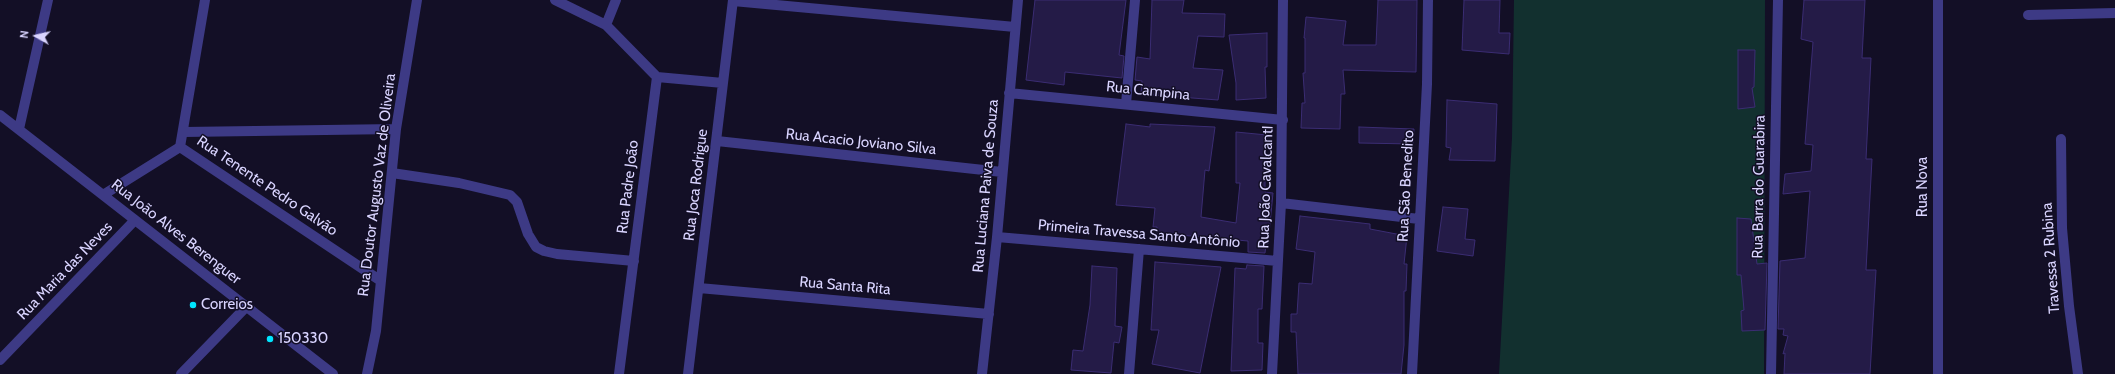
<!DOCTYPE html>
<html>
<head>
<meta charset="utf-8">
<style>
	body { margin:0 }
	#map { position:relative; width:2115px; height:374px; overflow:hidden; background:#130f26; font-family:Cabin,sans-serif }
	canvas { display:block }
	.north { position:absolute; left:16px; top:16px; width:40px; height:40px; -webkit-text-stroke:3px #130f26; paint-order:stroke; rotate:278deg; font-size:11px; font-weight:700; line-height:16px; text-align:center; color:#d9d4ff }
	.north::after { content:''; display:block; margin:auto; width:14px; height:18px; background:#d9d4ff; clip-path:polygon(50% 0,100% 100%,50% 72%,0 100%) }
</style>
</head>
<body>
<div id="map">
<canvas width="2115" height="374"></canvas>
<div class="north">N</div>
</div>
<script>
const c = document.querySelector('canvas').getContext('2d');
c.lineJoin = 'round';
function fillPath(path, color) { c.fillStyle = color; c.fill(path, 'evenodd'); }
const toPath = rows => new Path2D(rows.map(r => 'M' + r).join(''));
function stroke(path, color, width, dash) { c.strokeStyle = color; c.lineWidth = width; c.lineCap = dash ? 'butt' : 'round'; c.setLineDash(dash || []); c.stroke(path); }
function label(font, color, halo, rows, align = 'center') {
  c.font = font + ' Cabin,sans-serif'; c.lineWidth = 3; c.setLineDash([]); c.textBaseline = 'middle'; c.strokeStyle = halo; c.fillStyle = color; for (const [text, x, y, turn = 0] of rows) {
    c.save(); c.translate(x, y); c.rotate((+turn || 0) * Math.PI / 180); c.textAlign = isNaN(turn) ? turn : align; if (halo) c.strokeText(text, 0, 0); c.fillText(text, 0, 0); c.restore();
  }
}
const green = toPath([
	[1514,0,1765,0,1764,374,1499,374,1512,138]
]);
const building = toPath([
	[1035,0,1126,0,1119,55,1124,56,1122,78,1065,72,1064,85,1026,80,1035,0],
	[1152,0,1184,0,1182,13,1225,14,1224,37,1198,36,1193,68,1223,70,1218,100,1141,94,1142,81,1135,80,1137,57,1150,59,1152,0],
	[1378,0,1417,0,1416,72,1343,70,1345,94,1341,94,1340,129,1301,128,1302,103,1305,103,1303,73,1305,73,1305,38,1304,38,1306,17,1346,21,1343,45,1376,45,1378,0],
	[1464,0,1500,0,1499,33,1510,33,1509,54,1462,50,1464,0],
	[1804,0,1865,0,1862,58,1871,58,1866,159,1872,159,1866,270,1876,270,1870,374,1784,374,1785,353,1783,354,1788,336,1783,335,1784,329,1778,329,1780,261,1805,258,1810,191,1783,194,1785,174,1811,171,1813,145,1805,144,1813,42,1801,39,1804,0],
	[1267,33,1267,67,1265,67,1266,98,1236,100,1236,83,1229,35,1267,33],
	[1738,50,1755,50,1754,87,1752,88,1755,107,1738,109,1738,50],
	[1447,100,1497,104,1495,161,1449,160,1451,148,1446,147,1447,100],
	[1126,124,1150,127,1150,124,1215,127,1209,171,1205,170,1201,217,1236,223,1240,183,1236,183,1236,132,1267,135,1265,160,1265,192,1273,193,1268,244,1266,244,1265,253,1248,252,1248,241,1157,233,1157,227,1153,227,1155,208,1116,205,1126,124],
	[1359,127,1414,129,1413,144,1359,143,1359,127],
	[1443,207,1468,209,1465,239,1475,240,1473,256,1437,251,1443,207],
	[1300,216,1370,224,1370,229,1407,236,1404,264,1407,264,1406,291,1404,291,1404,345,1401,374,1298,374,1296,332,1291,332,1291,314,1297,314,1299,283,1312,284,1315,252,1296,249,1300,216],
	[1737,218,1751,219,1757,264,1767,263,1765,330,1742,331,1741,311,1744,310,1741,275,1737,275,1737,218],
	[1155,262,1221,267,1200,373,1152,364,1159,330,1151,330,1155,262],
	[1247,265,1264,266,1262,309,1258,309,1258,343,1263,343,1262,370,1231,371,1235,268,1246,269,1247,265],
	[1092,266,1117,268,1115,326,1122,327,1119,343,1114,342,1111,373,1071,370,1073,350,1083,351,1090,305,1092,266]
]);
const minor = toPath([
	[205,0,180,147,381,281],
	[555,0,606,25,657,77],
	[1938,0,1938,374],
	[733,1,1015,27],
	[2028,15,2115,13],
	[606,25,616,0],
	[657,77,723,83],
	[1009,93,1283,120],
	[1126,104,1135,0],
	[0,115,333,374],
	[19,129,48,0],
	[184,132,396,129],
	[2061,139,2062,228,2069,306,2078,374],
	[717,141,1002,172],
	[392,173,459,183,510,195,517,202,528,234,536,247,544,251,557,254,634,261],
	[103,195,180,147],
	[1281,203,1419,219],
	[997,237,1278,261],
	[699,288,989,314],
	[0,360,135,220],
	[181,374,247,306],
	[367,374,376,331,396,129,417,0],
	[619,374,657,77],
	[688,374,733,0],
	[982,374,997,237,1018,0],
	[1129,374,1139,249],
	[1272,374,1281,203,1283,0],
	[1412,374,1427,84,1428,0],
	[1771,374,1778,0]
]);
const markers = [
	[193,305,4,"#00e5ff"],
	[270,339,4,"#00e5ff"]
];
const streetNames = [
	["Rua Campina",1148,91,6],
	["Rua Acacio Joviano Silva",861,142,6],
	["Rua Doutor Augusto Vaz de Oliveira",377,185,-83],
	["Rua Joca Rodrigue",696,185,-83],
	["Rua Tenente Pedro Galvão",267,186,34],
	["Rua Luciana Paiva de Souza",986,186,-85],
	["Rua São Benedito",1406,186,-87],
	["Rua Padre João",628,187,-83],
	["Rua João CavalcantI",1266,187,-88],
	["Rua Barra do Guarabira",1759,187,-89],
	["Rua Nova",1923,187,-90],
	["Rua João Alves Berenguer",176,232,38],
	["Primeira Travessa Santo Antônio",1139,234,5],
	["Travessa 2 Rubina",2051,258,-94],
	["Rua Maria das Neves",65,271,-46],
	["Rua Santa Rita",845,286,5]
];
const poiNames = [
	["Correios",201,305],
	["150330",278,339]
];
fillPath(green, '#12302f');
fillPath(building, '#241b47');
stroke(building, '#3b2d73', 1);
stroke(minor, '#3d3a85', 10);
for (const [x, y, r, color] of markers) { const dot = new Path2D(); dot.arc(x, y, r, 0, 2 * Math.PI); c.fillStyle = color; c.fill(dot); stroke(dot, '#130f26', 1.5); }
label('15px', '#d9d4ff', '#130f26', streetNames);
label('15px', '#d9d4ff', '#130f26', poiNames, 'left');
</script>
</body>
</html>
